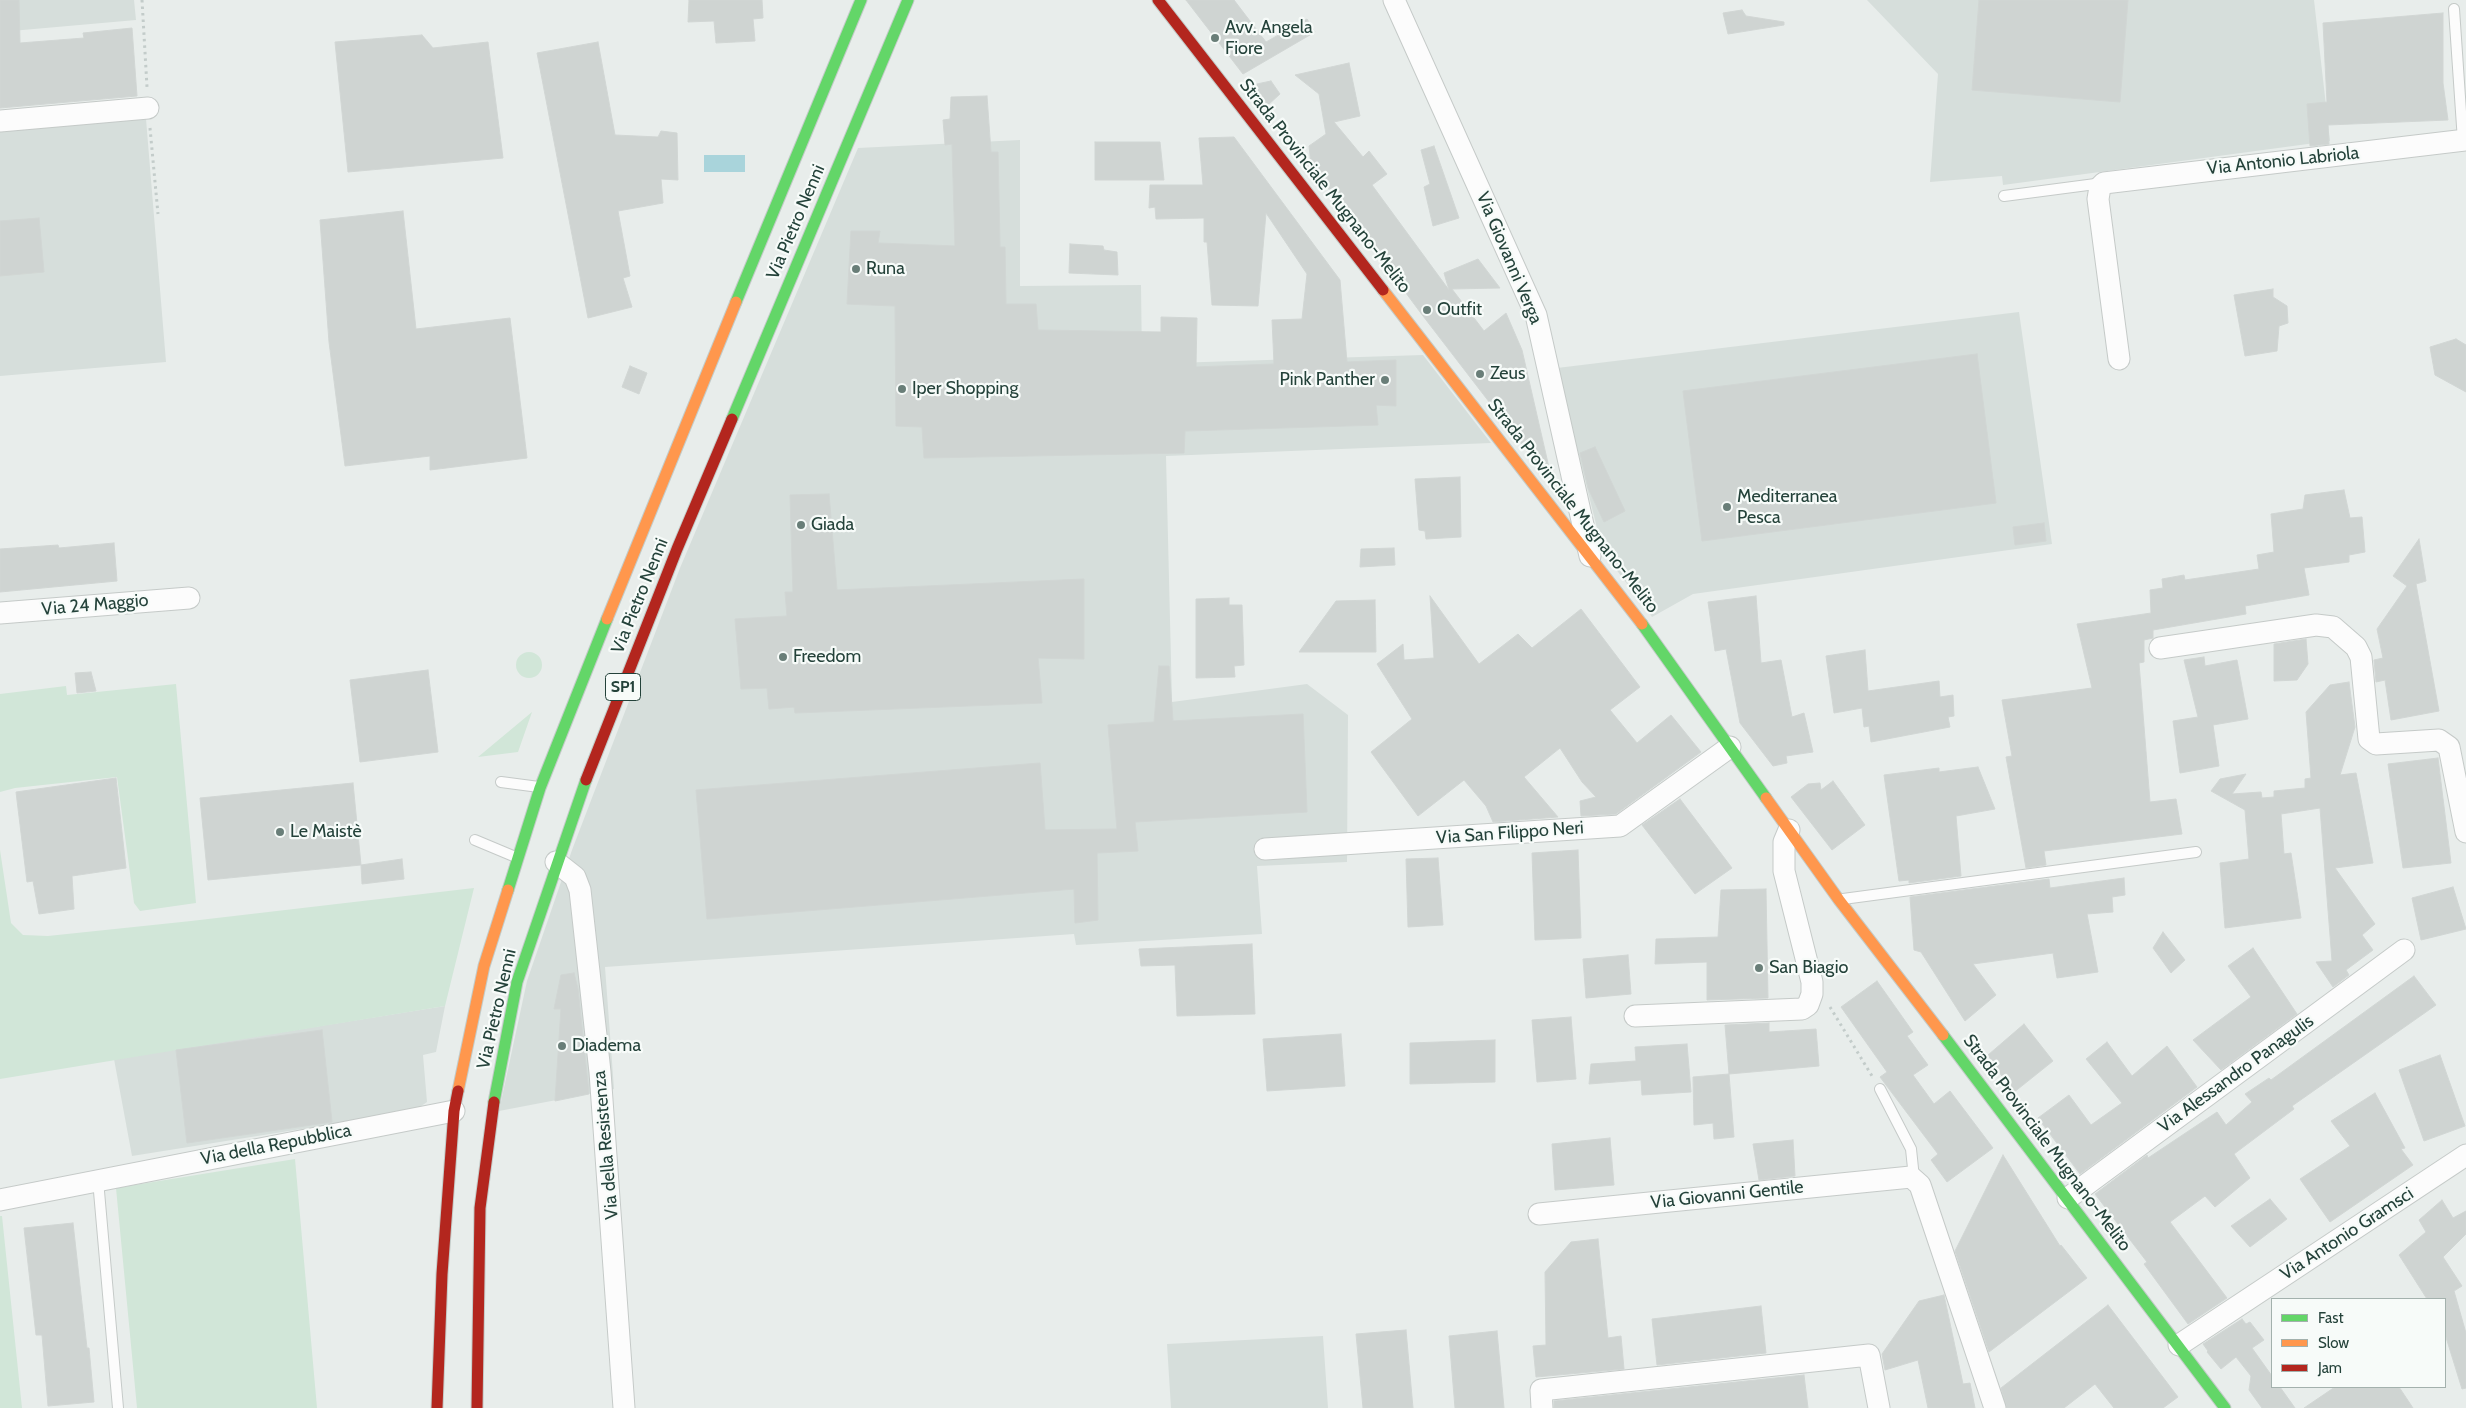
<!DOCTYPE html>
<html>
<head>
<meta charset="utf-8">
<style>
	body { margin:0 }
	#map { position:relative; width:2466px; height:1408px; overflow:hidden; background:#e8edeb; font-family:Cabin,sans-serif }
	canvas { display:block }
	.legend { position:absolute; left:2271px; top:1298px; width:175px; height:90px; box-sizing:border-box; background:#f7fbf9; border:1px solid #a3b1ad; margin:0; padding:6px 9px; list-style:none; font-size:15px; color:#24423a }
	.legend li { display:flex; align-items:center; gap:10px; height:25px }
	.legend b { width:25px; border:1px solid #a3b1ad }
</style>
</head>
<body>
<div id="map">
<canvas width="2466" height="1408"></canvas>
<ul class="legend">
<li><b style="height:6px;background:#63d668"></b>Fast</li>
<li><b style="height:6px;background:#ff974d"></b>Slow</li>
<li><b style="height:6px;background:#b3261e"></b>Jam</li>
</ul>
</div>
<script>
const c = document.querySelector('canvas').getContext('2d');
c.lineJoin = 'round';
function fillPath(path, color) { c.fillStyle = color; c.fill(path, 'evenodd'); }
const toPath = rows => new Path2D(rows.map(r => 'M' + r).join(''));
function stroke(path, color, width, dash) { c.strokeStyle = color; c.lineWidth = width; c.lineCap = dash ? 'butt' : 'round'; c.setLineDash(dash || []); c.stroke(path); }
function label(font, color, halo, rows, align = 'center') {
  c.font = font + ' Cabin,sans-serif'; c.lineWidth = 4.5; c.setLineDash([]); c.textBaseline = 'middle'; c.strokeStyle = halo; c.fillStyle = color; for (const [text, x, y, turn = 0] of rows) {
    c.save(); c.translate(x, y); c.rotate((+turn || 0) * Math.PI / 180); c.textAlign = isNaN(turn) ? turn : align; if (halo) c.strokeText(text, 0, 0); c.fillText(text, 0, 0); c.restore();
  }
}
const built = toPath([
	[0,0,134,0,136,20,0,32],
	[1867,0,2314,0,2330,141,2003,185,2002,176,1930,182,1938,74],
	[146,119,166,362,0,376,0,131],
	[1020,140,1020,286,1141,285,1142,364,1423,355,1491,443,1166,456,1172,702,1307,684,1348,715,1347,862,1257,866,1262,934,1076,945,1074,934,605,967,614,1089,499,1111,527,981,572,850,680,568,858,148],
	[2019,312,2052,544,1693,594,1652,617,1603,552,1557,368],
	[445,1006,436,1052,423,1055,427,1102,414,1111,132,1156,114,1059],
	[1323,1336,1328,1408,1171,1408,1167,1344]
]);
const green = toPath([
	'516 665a13 13 0 1 1 26 0a13 13 0 1 1-26 0Z',
	[176,684,196,903,140,911,134,903,117,777,15,788,0,792,0,694,66,686,67,695],
	[532,712,518,752,478,757],
	[0,850,11,923,23,935,48,936,191,921,474,888,445,1006,0,1079],
	[295,1159,317,1408,137,1408,116,1188],
	[0,1216,2,1216,22,1408,0,1408]
]);
const water = toPath([
	[704,155,745,155,745,172,704,172]
]);
const building = toPath([
	[0,0,19,0,20,43,84,38,83,33,132,28,137,96,0,108,0,0],
	[689,0,762,0,763,18,753,19,755,41,716,43,714,21,688,22,689,0],
	[1186,0,1234,0,1266,42,1307,19,1315,32,1243,74,1186,0],
	[1979,0,2128,0,2120,102,1972,90,1979,0],
	[1742,10,1746,16,1784,22,1784,25,1728,34,1723,13,1742,10],
	[2443,13,2443,83,2448,120,2328,125,2329,144,2310,146,2307,104,2327,102,2323,23,2443,13],
	[422,35,433,48,488,42,503,158,348,172,335,42,422,35],
	[598,42,615,135,658,137,661,131,677,133,678,180,661,179,663,203,618,211,630,276,623,278,632,307,588,318,537,53,598,42],
	[1349,63,1360,116,1334,122,1363,157,1369,151,1387,174,1372,185,1449,290,1444,273,1478,259,1500,288,1452,289,1484,331,1506,313,1522,350,1553,485,1423,316,1311,165,1309,146,1326,134,1319,94,1295,75,1349,63],
	[1271,81,1280,94,1268,105,1252,85,1271,81],
	[987,96,991,152,998,152,1000,247,1005,247,1006,304,1036,304,1038,330,1161,332,1161,317,1197,318,1196,367,1274,364,1272,320,1302,319,1307,274,1266,213,1258,306,1212,305,1207,242,1204,242,1204,218,1156,219,1155,207,1149,208,1150,185,1203,185,1199,138,1234,137,1340,280,1347,362,1396,360,1396,406,1376,405,1378,425,1185,431,1184,453,924,458,922,427,896,426,895,306,847,304,851,231,880,231,878,243,955,246,952,144,945,145,943,120,950,119,951,97,987,96],
	[1095,142,1160,142,1164,180,1095,180,1095,142],
	[1434,146,1459,218,1433,226,1424,187,1430,184,1421,150,1434,146],
	[403,211,416,329,510,318,527,458,430,470,430,456,345,466,329,342,320,220,403,211],
	[39,218,44,272,0,276,0,221,39,218],
	[1070,244,1103,246,1104,250,1117,252,1118,275,1069,273,1070,244],
	[2273,289,2273,297,2287,306,2288,323,2279,326,2277,351,2245,356,2234,295,2273,289],
	[2456,339,2466,345,2466,392,2435,375,2430,347,2456,339],
	[1977,354,1996,503,1702,541,1683,391,1977,354],
	[630,366,647,373,639,394,622,387,630,366],
	[1595,447,1625,511,1604,522,1588,488,1580,453,1595,447],
	[1460,477,1461,537,1426,539,1425,531,1419,530,1415,479,1460,477],
	[2344,490,2350,518,2362,517,2365,552,2349,555,2349,562,2304,568,2309,595,2245,606,2246,614,2153,630,2153,638,2144,640,2144,662,2139,663,2150,802,2176,799,2182,834,2044,851,2046,865,2026,868,2006,757,2012,756,2002,700,2092,688,2077,624,2151,613,2150,590,2163,588,2162,579,2184,575,2185,580,2259,569,2257,555,2274,552,2271,514,2303,509,2305,495,2344,490],
	[829,494,837,590,1084,579,1084,659,1038,658,1042,703,795,713,794,707,769,709,767,688,741,689,735,619,787,616,785,592,793,592,790,495,829,494],
	[2044,523,2046,541,2015,545,2013,527,2044,523],
	[2419,539,2426,581,2416,584,2439,711,2391,720,2385,680,2376,682,2374,660,2383,658,2377,629,2407,586,2393,576,2419,539],
	[114,543,117,581,0,592,0,549,58,545,59,548,114,543],
	[1394,548,1395,565,1360,567,1361,549,1394,548],
	[1430,596,1479,664,1518,634,1532,648,1581,609,1640,687,1610,710,1637,743,1671,715,1701,752,1616,814,1581,816,1580,801,1596,797,1582,782,1560,748,1524,777,1558,817,1493,822,1486,806,1464,780,1418,816,1371,752,1412,719,1377,664,1403,644,1404,660,1434,658,1430,596],
	[1756,596,1761,663,1781,660,1792,717,1804,713,1813,752,1786,756,1787,763,1773,766,1740,723,1726,649,1715,651,1708,602,1756,596],
	[1229,598,1229,605,1242,605,1244,665,1234,666,1235,677,1196,678,1196,599,1229,598],
	[1375,600,1376,652,1299,652,1336,601,1375,600],
	[2306,639,2308,664,2297,680,2274,681,2274,644,2306,639],
	[1865,650,1868,691,1939,681,1940,697,1953,695,1954,716,1948,717,1950,727,1871,742,1869,726,1864,727,1862,708,1834,713,1826,656,1865,650],
	[2204,657,2205,666,2237,660,2248,719,2213,725,2219,766,2180,773,2173,721,2198,717,2184,660,2204,657],
	[1159,666,1169,666,1173,721,1303,714,1307,812,1135,822,1138,851,1097,853,1098,920,1075,923,1074,889,707,919,696,790,1040,763,1045,830,1117,829,1108,725,1154,722,1159,666],
	[428,670,438,752,360,762,350,680,428,670],
	[91,672,96,691,77,693,75,673,91,672],
	[2349,682,2355,727,2340,775,2356,773,2373,863,2335,868,2375,924,2362,935,2373,950,2346,970,2349,975,2333,987,2316,962,2332,961,2320,808,2281,814,2284,854,2291,853,2301,918,2225,928,2220,863,2249,859,2245,810,2211,791,2220,779,2246,774,2232,794,2261,792,2262,798,2274,797,2274,791,2305,788,2305,779,2311,778,2306,712,2330,685,2349,682],
	[2438,758,2451,863,2403,868,2388,764,2438,758],
	[1978,767,1995,809,1956,816,1961,876,1909,883,1909,880,1899,881,1884,775,1939,768,1939,772,1978,767],
	[116,778,126,868,72,876,74,909,39,914,33,881,27,882,16,792,116,778],
	[1833,781,1865,825,1832,850,1791,797,1808,784,1820,783,1821,790,1833,781],
	[353,783,361,865,208,880,200,798,353,783],
	[1680,799,1732,868,1695,894,1642,825,1680,799],
	[1578,850,1581,938,1535,940,1532,853,1578,850],
	[1438,858,1443,925,1408,927,1406,859,1438,858],
	[402,859,404,879,362,884,361,865,402,859],
	[2124,878,2125,895,2112,897,2113,912,2087,914,2098,972,2057,978,2053,953,1973,964,1996,995,1965,1021,1921,952,1914,950,1910,897,2049,879,2050,888,2124,878],
	[2453,887,2466,929,2421,940,2412,898,2453,887],
	[1766,889,1768,998,1707,1000,1707,962,1655,964,1656,939,1718,937,1721,890,1766,889],
	[2163,932,2185,960,2171,973,2153,948,2163,932],
	[1252,944,1255,1014,1177,1016,1175,965,1141,966,1139,949,1252,944],
	[2253,948,2297,1014,2221,1070,2193,1040,2251,997,2228,966,2253,948],
	[1628,955,1631,994,1586,998,1583,959,1628,955],
	[574,973,578,989,589,1094,555,1101,561,1009,554,1009,561,975,574,973],
	[2414,976,2436,1005,2292,1106,2294,1109,2234,1154,2250,1178,2215,1207,2205,1196,2170,1222,2227,1298,2188,1324,2144,1264,2147,1262,2095,1194,2147,1155,2148,1158,2217,1112,2226,1125,2252,1102,2245,1094,2269,1078,2271,1080,2414,976],
	[1877,981,1913,1032,1907,1036,1928,1065,1913,1075,1934,1104,1950,1091,1993,1148,1947,1182,1931,1160,1938,1154,1880,1077,1887,1072,1841,1007,1877,981],
	[1571,1017,1576,1079,1537,1082,1532,1020,1571,1017],
	[1769,1023,1769,1032,1816,1029,1819,1066,1729,1074,1725,1025,1769,1023],
	[2024,1024,2053,1061,2013,1093,1988,1055,2024,1024],
	[322,1030,332,1122,187,1143,176,1050,322,1030],
	[1341,1034,1345,1086,1267,1091,1263,1039,1341,1034],
	[1495,1040,1495,1082,1410,1084,1410,1043,1495,1040],
	[2107,1042,2132,1076,2167,1046,2197,1087,2080,1174,2038,1118,2069,1095,2091,1125,2122,1103,2086,1059,2107,1042],
	[1687,1044,1691,1092,1642,1095,1641,1080,1589,1084,1591,1064,1636,1061,1635,1047,1687,1044],
	[2440,1055,2465,1126,2424,1141,2399,1070,2440,1055],
	[1729,1074,1734,1137,1714,1139,1713,1123,1694,1125,1693,1077,1729,1074],
	[2375,1093,2405,1148,2401,1149,2413,1165,2330,1222,2300,1179,2350,1146,2331,1121,2375,1093],
	[1610,1138,1614,1185,1555,1190,1552,1144,1610,1138],
	[1793,1140,1795,1176,1759,1180,1753,1144,1793,1140],
	[2003,1155,2060,1246,2061,1245,2087,1278,1989,1352,1955,1251,2003,1155],
	[2270,1199,2287,1219,2250,1247,2231,1226,2270,1199],
	[2442,1200,2453,1218,2466,1211,2466,1234,2443,1257,2462,1286,2454,1291,2466,1333,2466,1388,2462,1389,2445,1334,2445,1299,2427,1299,2399,1255,2426,1232,2419,1220,2442,1200],
	[73,1223,87,1348,89,1348,94,1402,48,1406,42,1335,36,1335,24,1228,73,1223],
	[1598,1239,1608,1338,1621,1336,1624,1369,1536,1377,1533,1346,1546,1345,1545,1272,1571,1242,1598,1239],
	[1944,1295,1963,1384,1970,1383,1975,1408,1928,1408,1918,1360,1885,1370,1882,1354,1919,1301,1944,1295],
	[2108,1305,2178,1397,2163,1408,2114,1408,2095,1384,2064,1408,2007,1408,2001,1388,2108,1305],
	[1761,1306,1766,1353,1657,1365,1652,1319,1761,1306],
	[2242,1319,2246,1324,2250,1322,2264,1340,2252,1348,2272,1376,2272,1387,2280,1387,2295,1408,2262,1408,2249,1390,2251,1376,2236,1357,2221,1369,2207,1352,2208,1351,2203,1344,2242,1319],
	[1406,1330,1413,1408,1363,1408,1356,1334,1406,1330],
	[1497,1331,1504,1408,1455,1408,1449,1336,1497,1331],
	[1804,1375,1808,1408,1554,1408,1554,1401,1804,1375],
	[2335,1387,2399,1387,2413,1408,2304,1408,2335,1387]
]);
const path = toPath([
	[142,0,147,87],
	[150,128,158,214],
	[1830,1007,1872,1076]
]);
const lane = toPath([
	[2454,9,2463,141],
	[2004,196,2103,183],
	[501,782,539,787],
	[475,840,518,858],
	[1843,899,2196,852],
	[1880,1089,1911,1149,1914,1178],
	[98,1180,118,1408]
]);
const street = toPath([
	[1394,0,1536,315,1590,556],
	[0,121,148,108],
	[2119,359,2098,199,2100,187,2104,183,2466,140],
	[0,613,189,598],
	[2160,648,2316,625,2333,627,2356,647,2361,657,2369,739,2376,744,2439,740,2449,747,2466,832],
	[1265,849,1620,826,1730,747],
	[556,862,575,877,580,890,600,1072,624,1408],
	[1635,1016,1802,1009,1808,1005,1812,994,1812,982,1784,871,1784,842,1789,830],
	[2068,1198,2404,950],
	[0,1200,454,1111],
	[1539,1214,1911,1177,1920,1185,1995,1408],
	[2179,1345,2466,1155],
	[1542,1408,1541,1390,1869,1355,1879,1408]
]);
const fast = toPath([
	[736,302,861,0],
	[732,419,908,0],
	[1642,624,1766,798],
	[508,890,540,788,607,619],
	[1943,1035,2225,1408],
	[494,1102,517,982,586,780]
]);
const slow = toPath([
	[1383,290,1642,624],
	[607,619,736,302],
	[1766,798,1839,900,1943,1035],
	[458,1091,484,966,508,890]
]);
const jam = toPath([
	[1158,0,1383,290],
	[586,780,677,549,732,419],
	[437,1408,442,1274,454,1111,458,1091],
	[477,1408,480,1208,494,1102]
]);
const markers = [
	[1215,38,5,"#697e78"],
	[856,269,5,"#697e78"],
	[1427,310,5,"#697e78"],
	[1480,374,5,"#697e78"],
	[1385,380,5,"#697e78"],
	[902,389,5,"#697e78"],
	[1727,507,5,"#697e78"],
	[801,525,5,"#697e78"],
	[783,657,5,"#697e78"],
	[280,832,5,"#697e78"],
	[1759,968,5,"#697e78"],
	[562,1046,5,"#697e78"]
];
const shields = [
	[623,687,35]
];
const shieldNames = [
	["SP1",623,687]
];
const poiNames = [
	["Avv. Angela",1225,28],
	["Fiore",1225,49],
	["Runa",866,269],
	["Outfit",1437,310],
	["Zeus",1490,374],
	["Pink Panther",1375,380,"right"],
	["Iper Shopping",912,389],
	["Mediterranea",1737,497],
	["Pesca",1737,518],
	["Giada",811,525],
	["Freedom",793,657],
	["Le Maistè",290,832],
	["San Biagio",1769,968],
	["Diadema",572,1046]
];
const streetNames = [
	["Via Antonio Labriola",2283,161,-6],
	["Strada Provinciale Mugnano-Melito",1325,186,52],
	["Via Pietro Nenni",796,222,-67],
	["Via Giovanni Verga",1509,258,67],
	["Strada Provinciale Mugnano-Melito",1573,506,52],
	["Via Pietro Nenni",640,596,-68],
	["Via 24 Maggio",95,605,-5],
	["Via San Filippo Neri",1510,833,-4],
	["Via Pietro Nenni",497,1009,-77],
	["Via Alessandro Panagulis",2236,1074,-36],
	["Strada Provinciale Mugnano-Melito",2047,1143,53],
	["Via della Repubblica",276,1145,-11],
	["Via della Resistenza",606,1145,-95],
	["Via Giovanni Gentile",1727,1195,-6],
	["Via Antonio Gramsci",2347,1234,-33]
];
fillPath(built, '#d6dedb');
fillPath(green, '#d1e6d8');
fillPath(water, '#a9d4db');
fillPath(building, '#cfd4d2');
stroke(building, '#d1d6d4', 1);
stroke(lane, '#c5cac8', 12);
stroke(street, '#c5cac8', 23);
stroke(fast, '#c3cbc8', 13);
stroke(slow, '#c3cbc8', 13);
stroke(jam, '#c3cbc8', 13);
stroke(path, '#c3ccca', 3, [2.5, 4]);
stroke(lane, '#fcfcfc', 10);
stroke(street, '#fcfcfc', 21);
stroke(fast, '#63d668', 11);
stroke(slow, '#ff974d', 11);
stroke(jam, '#b3261e', 11);
for (const [x, y, r, color] of markers) { const dot = new Path2D(); dot.arc(x, y, r, 0, 2 * Math.PI); c.fillStyle = color; c.fill(dot); stroke(dot, '#f7fbf9', 2); }
for (const [x, y, w] of shields) { const box = new Path2D(); box.roundRect(x - w / 2, y - 13.5, w, 27, 4); c.fillStyle = '#f7fbf9'; c.fill(box); stroke(box, '#24423a', 1); }
label('bold 16px', '#24423a', null, shieldNames);
label('18px', '#24423a', '#f7fbf9', poiNames, 'left');
label('18px', '#24423a', '#f7fbf9', streetNames);
</script>
</body>
</html>
